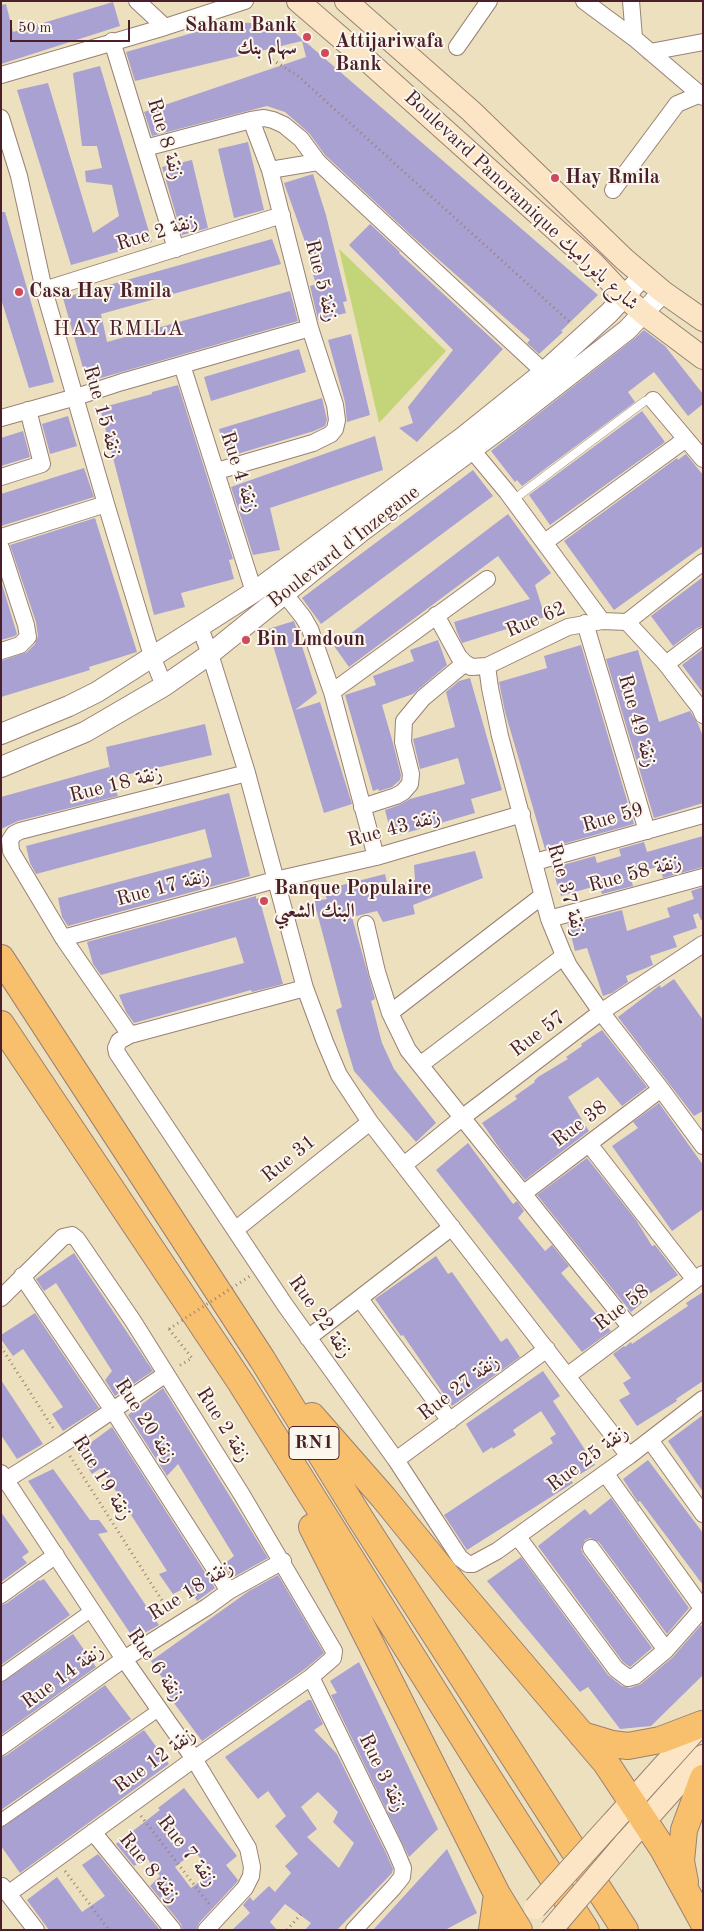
<!DOCTYPE html>
<html>
<head>
<meta charset="utf-8">
<style>
	body { margin:0 }
	#map { position:relative; width:704px; height:1931px; overflow:hidden; background:#ece0be; font-family:"Old Standard TT",serif }
	canvas { display:block }
	.frame { position:absolute; inset:0; border:2px solid #4a1f2b; pointer-events:none }
	.scale { position:absolute; left:10px; top:20px; width:120px; height:22px; box-sizing:border-box; border:2px solid #4a1f2b; border-top:0; padding-left:6px; font-size:15px; line-height:18px; white-space:nowrap; color:#4a1f2b; -webkit-text-stroke:4px #fbf7ec; paint-order:stroke }
</style>
</head>
<body>
<div id="map">
<canvas width="704" height="1931"></canvas>
<div class="frame"></div>
<div class="scale">50 m</div>
</div>
<script>
const c = document.querySelector('canvas').getContext('2d');
c.lineJoin = 'round';
function fillPath(path, color) { c.fillStyle = color; c.fill(path, 'evenodd'); }
const toPath = rows => new Path2D(rows.map(r => 'M' + r).join(''));
function stroke(path, color, width, dash) { c.strokeStyle = color; c.lineWidth = width; c.lineCap = dash ? 'butt' : 'round'; c.setLineDash(dash || []); c.stroke(path); }
function label(font, color, halo, rows, align = 'center') {
  c.font = font + ' "Old Standard TT",Amiri,serif'; c.lineWidth = 4; c.setLineDash([]); c.textBaseline = 'middle'; c.strokeStyle = halo; c.fillStyle = color; for (const [text, x, y, turn = 0] of rows) {
    c.save(); c.translate(x, y); c.rotate((+turn || 0) * Math.PI / 180); c.textAlign = isNaN(turn) ? turn : align; if (halo) c.strokeText(text, 0, 0); c.fillText(text, 0, 0); c.restore();
  }
}
const green = toPath([
	[339,249,446,351,379,423]
]);
const building = toPath([
	[113,2,120,26,1,64,1,5,6,4,13,32],
	[231,22,286,25,598,295,561,331,563,332,539,354,527,343,530,340,413,237,325,155,309,133,285,112,267,106,152,136,144,112,306,57,302,41,135,81,126,52],
	[100,66,152,242,71,265,17,90,48,83,93,233,119,216,112,185,86,182,85,171,102,168,97,146,82,146,73,73],
	[248,142,264,210,234,218,218,149],
	[192,160,208,228,182,235,162,167],
	[313,174,326,215,347,301,343,302,346,313,318,320,310,286,316,284,311,268,314,267,284,183],
	[1,212,5,212,54,382,29,388,1,299],
	[370,224,400,252,399,253,503,349,417,442,399,428,413,423,408,407,453,350,349,245],
	[272,239,281,264,101,314,107,342,290,291,298,321,87,382,63,298],
	[644,330,665,346,703,394,703,404,688,416,654,372,628,392,635,402,522,486,517,480,515,482,491,451,634,339],
	[351,334,370,415,347,422,345,402,328,340],
	[299,349,306,372,211,401,204,377],
	[178,385,233,559,229,560,234,579,181,593,185,607,154,615,100,408,152,394,152,392],
	[322,398,327,420,325,426,314,431,227,457,219,429],
	[642,411,665,442,550,525,529,495],
	[68,416,77,446,50,454,42,424],
	[23,431,30,457,1,466,1,438],
	[375,436,383,470,270,508,280,550,253,555,231,487],
	[686,454,703,475,703,546,614,610,564,541,677,458,678,460],
	[84,468,94,497,1,526,1,494],
	[473,470,493,496,321,624,302,598],
	[508,514,551,573,535,585,545,617,462,643,457,632,454,622,530,599,498,556,349,667,334,646],
	[95,518,137,652,89,667,90,670,1,697,1,661,27,652,35,644,38,636,36,622,10,545],
	[703,577,703,626,697,628,673,646,651,616],
	[1,581,17,634,15,636,1,640],
	[294,621,317,693,295,710,320,702,352,804,324,813,268,629],
	[438,640,447,665,413,694,382,705,393,743,401,775,400,780,392,787,379,791,378,789,373,791,345,695,376,685,373,676,414,661,410,650],
	[581,645,634,824,545,849,505,712,499,682,547,668,544,656],
	[703,649,703,693,682,665],
	[638,650,659,722,690,711,698,724,703,736,703,803,654,818,606,659],
	[470,678,502,790,471,799,475,813,392,837,385,810,399,805,410,799,465,784,458,758,420,769,413,739,455,727,446,692,459,681],
	[205,724,212,755,112,778,118,796,18,821,1,829,1,797,109,767,110,770,106,747],
	[229,793,250,876,68,926,62,917,58,898,212,857,205,829,36,874,30,863,26,846],
	[703,836,703,867,663,878,660,866,630,875,633,886,602,894,599,885,561,896,552,868,595,856,597,863,621,856,619,849,644,842,647,852],
	[475,851,483,878,413,905,415,914,383,922,377,911,352,917,375,999,371,1001,382,1043,394,1069,436,1123,416,1142,354,1071,336,1010,342,1007,314,901,327,899,323,890,385,874,388,888,415,880,414,865],
	[703,887,703,920,701,920,698,913,693,915,697,928,673,936,677,947,650,956,653,965,626,976,628,982,612,993,603,996,587,948,575,951,568,924,622,910,627,931,670,917,667,908,694,899,691,891],
	[256,896,256,899,259,898,283,984,252,992,251,990,134,1023,126,1012,119,995,244,963,236,937,101,975,93,964,87,942],
	[674,979,703,1020,703,1111,694,1116,618,1017,660,985,661,988],
	[602,1030,647,1087,622,1106,598,1077,568,1097,589,1131,525,1180,500,1149,482,1123,517,1099,515,1096,535,1082,534,1081,538,1077,568,1059,566,1057,582,1046,581,1044],
	[659,1103,703,1165,703,1209,672,1231,612,1146,638,1128,633,1122],
	[468,1143,513,1204,517,1201,524,1211,518,1218,545,1251,552,1245,569,1266,561,1273,611,1331,582,1352,436,1170],
	[587,1158,636,1220,652,1246,655,1245,678,1275,640,1300,642,1303,631,1312,537,1195],
	[74,1253,153,1371,115,1396,105,1380,112,1371,56,1283,44,1291,36,1279],
	[436,1256,448,1274,452,1272,501,1342,507,1338,520,1357,452,1406,403,1335,401,1336,375,1299],
	[703,1292,703,1381,676,1399,677,1401,637,1426,619,1400,630,1394,623,1383,631,1378,613,1354,624,1346,625,1347,631,1342,632,1344,688,1306,686,1303],
	[35,1313,99,1408,63,1431,52,1414,63,1407,23,1349,13,1356,1,1339,1,1335],
	[543,1371,560,1396,553,1401,595,1465,571,1480,573,1483,467,1550,444,1515,553,1443,550,1438,556,1434,541,1411,513,1430,516,1435,493,1449,492,1447,483,1453,466,1424],
	[1,1380,43,1444,17,1459,1,1435],
	[163,1388,268,1558,232,1578,224,1564,234,1556,178,1464,167,1476,128,1415],
	[703,1415,703,1492,668,1441],
	[112,1427,215,1588,197,1601,189,1586,173,1594,159,1574,167,1571,101,1468,92,1474,78,1452],
	[648,1460,703,1533,703,1585,640,1501,638,1502,623,1479],
	[53,1469,90,1520,99,1520,108,1532,98,1534,159,1625,134,1639,28,1481],
	[611,1498,689,1608,667,1634,599,1542,590,1538,585,1540,581,1549,583,1554,652,1648,630,1667,623,1662,538,1546,585,1509,590,1515],
	[1,1512,29,1552,22,1557,27,1563,1,1582],
	[521,1557,608,1675,622,1686,630,1688,641,1684,673,1657,701,1625,703,1627,703,1675,651,1726,620,1729,588,1687,580,1692,487,1581],
	[278,1575,324,1653,305,1669,202,1741,165,1691,169,1688,151,1661,249,1591],
	[44,1579,70,1615,1,1665,1,1605,7,1603,39,1580,40,1581],
	[73,1634,96,1667,1,1735,1,1683],
	[359,1662,438,1829,409,1857,331,1695,337,1693,330,1681],
	[105,1685,131,1719,1,1810,1,1757,7,1755],
	[308,1700,311,1700,323,1724,314,1730,337,1754,386,1853,393,1869,392,1873,337,1930,305,1930,311,1923,285,1904,270,1922,277,1930,232,1930,250,1913,243,1905,250,1897,253,1901,269,1886,275,1892,291,1873,285,1866,298,1854,275,1826,286,1816,268,1791,258,1799,225,1757],
	[318,1792,338,1812,333,1822,354,1843,339,1868,307,1837,317,1829,301,1807],
	[144,1730,169,1764,20,1873,1,1846,1,1828],
	[184,1788,237,1856,226,1865,238,1880,237,1882,199,1923,196,1930,183,1930,181,1924,150,1886,160,1876,147,1858,134,1866,116,1844,160,1810,158,1808],
	[195,1851,211,1873,191,1888,175,1867],
	[447,1849,477,1913,445,1930,373,1930],
	[98,1854,160,1930,49,1930,27,1900,57,1877,82,1912,105,1896,82,1865]
]);
const path = toPath([
	[268,57,298,76,572,324],
	[169,1329,192,1358,179,1366],
	[1,1347,55,1431],
	[70,1456,170,1613],
	[141,1816,209,1904],
	[65,1871,109,1930],
	[287,1930,302,1913]
]);
const service = toPath([
	[513,500,645,401,650,399,653,400]
]);
const pedestrian = toPath([
	[1,1675,92,1610],
	[1,1820,160,1709]
]);
const minor = toPath([
	[137,1,165,27],
	[584,1,634,38,703,97],
	[631,1,634,38],
	[112,41,176,249],
	[457,47,489,1],
	[650,52,703,42],
	[1,75,165,27,245,1],
	[1,118,19,176,44,290,106,504,152,656,164,686],
	[145,148,251,120,264,118,273,120,284,125,301,139,318,162,544,372],
	[270,170,318,162],
	[613,190,677,104,703,93],
	[44,290,282,215],
	[182,365,254,592],
	[653,400,703,459],
	[1,418,76,397,122,382,310,328],
	[472,450,507,492,602,621],
	[217,471,313,443,331,434,335,429,337,420,335,405,310,328,270,170,251,120],
	[1,477,42,464,28,410],
	[1,537,106,504],
	[545,542,686,439],
	[1,548,26,625,28,637,20,645,1,651],
	[284,593,303,617,310,629,332,692,376,857],
	[436,615,459,657,465,663,471,667,487,666,568,627,602,621,627,622,703,562],
	[627,622,666,664,700,708,703,715],
	[585,623,647,831],
	[200,628,210,654,247,773,305,988,325,1042,339,1075,370,1122,629,1456],
	[666,664,703,636],
	[487,666,490,688,500,736,549,919,563,953,569,966,601,1012,661,1089,703,1146],
	[332,692,487,579],
	[362,807,396,796,403,792,410,784,411,774,403,742,404,721,423,698,465,663],
	[535,862,703,815],
	[549,919,703,877],
	[366,924,377,972,390,1013,408,1050,631,1328],
	[63,938,275,880,376,857,522,814],
	[305,988,130,1035,119,1041,116,1048,117,1053,285,1305,396,1460,460,1558,468,1564,473,1564,497,1551,629,1456,703,1399],
	[390,1013,542,896],
	[130,1035,63,938,11,851,10,840,14,834,20,831,247,773],
	[420,1065,564,956],
	[589,1144,695,1280],
	[404,1165,463,1117,601,1012,703,944],
	[524,1193,661,1089],
	[235,1230,370,1122],
	[22,1276,112,1409,229,1591],
	[1,1298,63,1237,72,1235,77,1239,133,1321,242,1495,334,1651,333,1658,311,1677,194,1759,8,1894],
	[360,1299,450,1421],
	[308,1338,452,1227],
	[567,1376,703,1274],
	[650,1440,703,1514],
	[396,1460,547,1349],
	[1,1473,124,1659,194,1759,248,1848,252,1867,251,1876,245,1888,206,1930],
	[605,1473,702,1608],
	[6,1480,63,1444,166,1374],
	[518,1537,616,1669,628,1678,635,1676,666,1650,703,1608],
	[591,1548,666,1650],
	[1,1595,56,1555],
	[311,1677,395,1849,403,1868,402,1877,394,1887,354,1930],
	[1,1747,124,1659,207,1607,229,1591,283,1561],
	[93,1832,173,1930],
	[2,1886,36,1930]
]);
const tertiary = toPath([
	[1,734,69,706,97,692,254,592,463,437,544,372,609,313,643,276],
	[1,767,85,732,164,686,210,654,362,531,509,422,627,330,663,292]
]);
const secondary = toPath([
	[298,1,370,63,594,264,625,297,643,313,703,358],
	[346,1,471,111,624,259,663,292,703,320],
	[611,1824,702,1723],
	[626,1842,703,1756]
]);
const trunk = toPath([
	[1,958,262,1359,360,1518,625,1930],
	[1,1024,241,1383,484,1771,586,1930],
	[312,1416,383,1497,457,1588,606,1763,663,1849,703,1922],
	[312,1527,497,1894,519,1930],
	[582,1735,612,1744,628,1746,660,1740,702,1724],
	[685,1882,681,1861,684,1830,703,1778],
	[492,1930,497,1894]
]);
const pathBridge = toPath([
	[169,1329,250,1276]
]);
const secondaryBridge = toPath([
	[535,1908,611,1824],
	[551,1930,626,1842]
]);
const markers = [
	[307,37,5,"#d1495b"],
	[325,53,5,"#d1495b"],
	[555,178,5,"#d1495b"],
	[19,292,5,"#d1495b"],
	[246,640,5,"#d1495b"],
	[264,901,5,"#d1495b"]
];
const shields = [
	[314,1443,50]
];
const shieldNames = [
	["RN1",314,1443]
];
const poiNames = [
	["Saham Bank",297,26,"right"],
	["سهام بنك",297,49,"right"],
	["Attijariwafa",335,42],
	["Bank",335,65],
	["Hay Rmila",565,178],
	["Casa Hay Rmila",29,292],
	["Bin Lmdoun",256,640],
	["Banque Populaire",274,889],
	["البنك الشعبي",274,912]
];
const streetNames = [
	["Rue 8 زنقة",165,139,73],
	["Boulevard Panoramique شارع بانوراميك",521,201,43],
	["Rue 2 زنقة",157,233,-17],
	["Rue 5 زنقة",321,281,76],
	["Rue 15 زنقة",102,412,74],
	["Rue 4 زنقة",239,472,72],
	["Boulevard d'Inzegane",344,547,-38],
	["Rue 62",536,620,-23],
	["Rue 49 زنقة",637,721,74],
	["Rue 18 زنقة",116,785,-14],
	["Rue 59",613,818,-16],
	["Rue 43 زنقة",394,829,-15],
	["Rue 58 زنقة",635,874,-15],
	["Rue 17 زنقة",163,888,-15],
	["Rue 37 زنقة",566,890,74],
	["Rue 57",538,1034,-37],
	["Rue 38",580,1124,-37],
	["Rue 31",289,1159,-39],
	["Rue 58",622,1308,-37],
	["Rue 22 زنقة",320,1317,55],
	["Rue 27 زنقة",459,1388,-37],
	["Rue 20 زنقة",145,1421,57],
	["Rue 2 زنقة",223,1425,58],
	["Rue 25 زنقة",588,1459,-37],
	["Rue 19 زنقة",102,1478,58],
	["Rue 18 زنقة",191,1591,-32],
	["Rue 6 زنقة",155,1665,55],
	["Rue 14 زنقة",63,1677,-36],
	["Rue 12 زنقة",155,1761,-36],
	["Rue 3 زنقة",382,1773,64],
	["Rue 7 زنقة",187,1851,52],
	["Rue 8 زنقة",149,1868,51]
];
const neighbourhoodNames = [
	["HAY RMILA",119,329]
];
fillPath(green, '#c3d578');
fillPath(building, '#a9a1d2');
stroke(service, '#9b8074', 9);
stroke(pedestrian, '#9b8074', 14);
stroke(minor, '#9b8074', 18);
stroke(tertiary, '#9b8074', 22);
stroke(secondary, '#9b8074', 24);
stroke(trunk, '#9b8074', 28);
stroke(path, '#9b8074', 3, [1, 4]);
stroke(service, '#fff', 8);
stroke(pedestrian, '#fff', 12);
stroke(minor, '#fff', 16);
stroke(tertiary, '#fff', 20);
stroke(secondary, '#fce5c4', 22);
stroke(trunk, '#f8bf6c', 26);
stroke(secondaryBridge, '#9b8074', 24, []);
stroke(pathBridge, '#9b8074', 3, [1, 4]);
stroke(secondaryBridge, '#fce5c4', 22);
for (const [x, y, r, color] of markers) { const dot = new Path2D(); dot.arc(x, y, r, 0, 2 * Math.PI); c.fillStyle = color; c.fill(dot); stroke(dot, '#fbf7ec', 2); }
for (const [x, y, w] of shields) { const box = new Path2D(); box.roundRect(x - w / 2, y - 16.5, w, 33, 4); c.fillStyle = '#fbf7ec'; c.fill(box); stroke(box, '#4a1f2b', 1); }
label('bold 19px', '#4a1f2b', null, shieldNames);
label('bold 20px', '#4a1f2b', '#fbf7ec', poiNames, 'left');
label('20px', '#4a1f2b', '#fbf7ec', streetNames);
c.letterSpacing = '1px';
label('21px', '#4a1f2b', '#fbf7ec', neighbourhoodNames);
c.letterSpacing = '0px';
</script>
</body>
</html>
